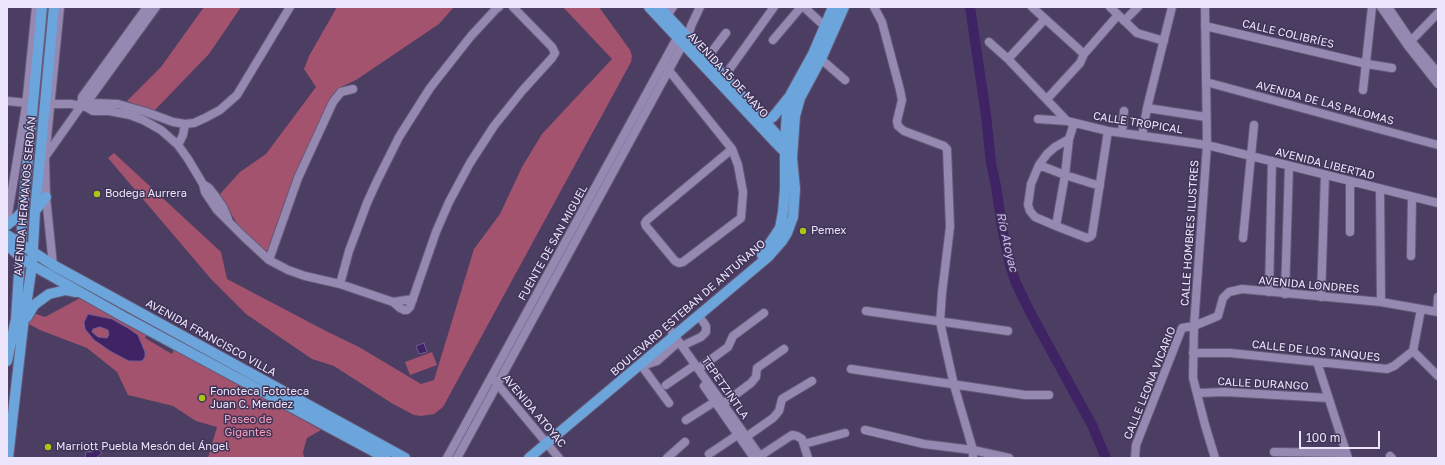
<!DOCTYPE html>
<html>
<head>
<meta charset="utf-8">
<style>
	body { margin:0 }
	#map { position:relative; width:1445px; height:465px; overflow:hidden; background:#4b3e62; font-family:"Golos Text",sans-serif }
	canvas { display:block }
	.frame { position:absolute; inset:0; border:8px solid #ece5fc; pointer-events:none }
	.scale { position:absolute; left:1299px; top:431px; width:81px; height:18px; box-sizing:border-box; border:2px solid #ece5fc; border-top:0; padding-left:5px; font-size:12px; line-height:14px; white-space:nowrap; color:#ece5fc; -webkit-text-stroke:3px #403457; paint-order:stroke }
</style>
</head>
<body>
<div id="map">
<canvas width="1445" height="465"></canvas>
<div class="frame"></div>
<div class="scale">100 m</div>
</div>
<script>
const c = document.querySelector('canvas').getContext('2d');
c.lineJoin = 'round';
function fillPath(path, color) { c.fillStyle = color; c.fill(path, 'evenodd'); }
const toPath = rows => new Path2D(rows.map(r => 'M' + r).join(''));
function stroke(path, color, width, dash) { c.strokeStyle = color; c.lineWidth = width; c.lineCap = dash ? 'butt' : 'round'; c.setLineDash(dash || []); c.stroke(path); }
function label(font, color, halo, rows, align = 'center') {
  c.font = font + ' "Golos Text",sans-serif'; c.lineWidth = 3; c.setLineDash([]); c.textBaseline = 'middle'; c.strokeStyle = halo; c.fillStyle = color; for (const [text, x, y, turn = 0] of rows) {
    c.save(); c.translate(x, y); c.rotate((+turn || 0) * Math.PI / 180); c.textAlign = isNaN(turn) ? turn : align; if (halo) c.strokeText(text, 0, 0); c.fillText(text, 0, 0); c.restore();
  }
}
const green = toPath([
	[204,7,241,7,209,54,153,112,127,101,161,67],
	[337,7,454,7,439,24,356,80,343,86,333,94,295,181,269,250,264,251,239,227,220,194,240,172,266,154,316,87,304,69,309,56],
	[563,7,599,7,630,50,632,56,631,62,443,407,434,414,421,416,414,415,393,404,334,366,312,359,246,314,211,279,108,158,114,153,221,252,227,279,324,330,359,347,421,384,434,380,474,249,500,214,522,167,542,134,612,59],
	[82,297,147,334,145,338,172,354,174,349,321,430,307,438,303,452,304,458,208,458,217,427,196,421,173,406,128,395,117,372,87,348,40,330,27,323,33,313,45,317],
	[432,352,437,365,410,375,405,362]
]);
const water = toPath([
	[88,314,112,319,128,328,138,335,145,352,145,357,142,361,129,361,123,358,110,351,94,340,85,329,84,322,88,314],
	[100,327,108,330,109,335,107,338,98,337,92,332,93,329,100,327],
	[424,343,427,352,419,354,416,346,424,343],
	[97,448,102,453,96,458,85,458,86,452,91,452,97,448]
]);
const river = toPath([
	[970,7,986,115,991,163,996,186,1002,228,1010,265,1016,283,1030,312,1092,425,1106,458]
]);
const minor = toPath([
	[804,7,820,22],
	[874,7,882,22,900,90,902,100,897,121,898,126,904,131,944,146,947,149,950,227,942,293,940,322,954,385,973,450,973,458],
	[1032,7,1084,54],
	[1110,7,1137,33,1164,41],
	[1205,7,1207,145,1194,326,1193,378,1205,425,1215,458],
	[1381,7,1408,46,1438,84],
	[1388,7,1411,41,1438,73],
	[664,20,673,7],
	[1124,21,1138,7],
	[1205,26,1367,64,1392,68],
	[773,40,801,7],
	[989,42,1008,59,1067,121],
	[1408,44,1438,13],
	[707,58,726,33],
	[821,59,845,80],
	[1008,59,1045,19],
	[667,68,732,149,738,165,743,192,741,218,683,262,679,263,675,261,646,226,645,223,647,220,732,149],
	[721,81,774,7],
	[1206,82,1438,145],
	[1363,90,1372,7],
	[1047,99,1080,63,1084,54,1118,15],
	[7,101,27,103],
	[50,104,71,104,86,107,93,111,109,111,130,115,143,120,161,130,178,145,188,159,203,184,205,192,217,210,242,235,269,260,288,270,305,276,340,284,393,302,413,299],
	[81,106,82,97,147,7],
	[86,107,94,103,118,104,146,112,173,122,185,124,194,123,205,118,220,110,237,95,290,7],
	[1147,108,1206,117],
	[1038,119,1067,121,1108,131,1207,145,1438,203],
	[1122,133,1124,111],
	[1142,136,1147,108,1172,7],
	[1069,139,1055,147,1047,154,1039,165,1031,184,1028,205,1030,211,1035,217,1056,226,1087,238,1090,237,1092,235,1108,131],
	[178,145,183,135,185,124],
	[45,157,81,106,88,101,156,7],
	[1039,165,1065,175,1100,186],
	[203,184,209,188,216,197,223,207,228,219],
	[1380,189,1381,302],
	[7,220,26,106,36,7],
	[1056,226,1065,175,1069,139,1074,123],
	[1350,232,1350,181],
	[1243,238,1254,125],
	[1411,256,1412,197],
	[269,260,298,178,333,102,341,92,353,89],
	[53,265,46,197,45,158,60,7],
	[340,284,349,251,367,203,377,181,399,137,430,88,471,36,496,9,499,7],
	[1269,292,1272,161],
	[1285,294,1289,166],
	[1321,297,1325,175],
	[393,302,400,308,404,310,407,310,410,307,436,232,449,202,470,163,494,126,522,91,552,58,555,53,552,47,513,7],
	[866,311,1008,331],
	[1437,312,1438,297],
	[672,332,760,456],
	[682,346,701,337,706,332,706,326,699,316],
	[1413,351,1438,376],
	[1193,353,1230,353,1387,369,1394,366,1413,351,1421,309],
	[644,362,648,364,657,361,675,345],
	[1317,362,1348,458],
	[641,365,669,403],
	[698,369,728,347,733,336,764,313],
	[851,369,1025,395,1049,395],
	[494,380,559,458],
	[666,385,695,365],
	[704,386,754,458],
	[1198,393,1225,392,1328,398],
	[723,404,751,383,756,377,757,368,784,349],
	[686,420,719,399],
	[865,430,924,444,973,450,1009,458],
	[746,437,773,418,779,411,782,399,812,381],
	[804,444,845,433],
	[1274,452,1346,453],
	[709,454,742,432],
	[1390,456,1392,458],
	[447,458,677,38,681,33],
	[457,458,683,44,688,38,691,26,700,7],
	[667,458,685,442],
	[757,458,792,435,797,436,802,439,808,458],
	[1135,458,1136,445,1182,328,1194,326,1218,316,1223,298,1229,292,1242,289,1381,302,1438,312]
]);
const major = toPath([
	[649,7,776,143,787,154],
	[659,7,724,76,786,145],
	[762,118,769,119,773,117,789,97],
	[35,211,46,197],
	[7,225,16,218,23,211],
	[7,235,53,265,405,458],
	[7,245,25,261,124,317,386,458],
	[762,255,780,228,783,212,785,189,785,143,787,111,791,94,813,54,833,7],
	[27,317,34,305,49,294,66,290,76,292],
	[7,361,16,319,23,211,42,7],
	[8,458,23,326,32,265,35,211,54,7],
	[529,458,768,257,782,241,787,233,793,217,795,189,792,158,795,116,800,98,821,59,844,7]
]);
const markers = [
	[97,194,4,"#aac717"],
	[803,231,4,"#aac717"],
	[202,398,4,"#aac717"],
	[48,447,4,"#aac717"]
];
const streetNames = [
	["CALLE COLIBRÍES",1288,34,13],
	["AVENIDA 15 DE MAYO",728,75,47],
	["AVENIDA DE LAS PALOMAS",1325,103,15],
	["CALLE TROPICAL",1138,123,9],
	["AVENIDA LIBERTAD",1325,164,14],
	["AVENIDA HERMANOS SERDÁN",25,196,-85],
	["CALLE HOMBRES ILUSTRES",1190,233,-86],
	["FUENTE DE SAN MIGUEL",553,243,-61],
	["AVENIDA LONDRES",1309,285,5],
	["BOULEVARD ESTEBAN DE ANTUÑANO",688,308,-41],
	["AVENIDA FRANCISCO VILLA",211,338,29],
	["CALLE DE LOS TANQUES",1316,351,6],
	["CALLE LEONA VICARIO",1150,383,-68],
	["CALLE DURANGO",1263,384,3],
	["TEPETZINTLA",725,388,55],
	["AVENIDA ATOYAC",534,411,50]
];
const poiNames = [
	["Bodega Aurrera",105,194],
	["Pemex",811,231],
	["Fonoteca Fototeca",210,392],
	["Juan C. Mendez",210,405],
	["Marriott Puebla Mesón del Ángel",56,447]
];
const parkNames = [
	["Paseo de",248,420],
	["Gigantes",248,433]
];
const waterNames = [
	["Río Atoyac",1007,242,77]
];
fillPath(green, '#a3536e');
fillPath(water, '#3f2364');
stroke(water, '#735d92', 1);
stroke(river, '#3f2364', 10);
stroke(minor, '#655a79', 10);
stroke(major, '#655a79', 12);
stroke(minor, '#9588b1', 8);
stroke(major, '#6ca5dc', 10);
for (const [x, y, r, color] of markers) { const dot = new Path2D(); dot.arc(x, y, r, 0, 2 * Math.PI); c.fillStyle = color; c.fill(dot); stroke(dot, '#403457', 1.5); }
label('11px', '#ece5fc', '#403457', streetNames);
label('11px', '#ece5fc', '#403457', poiNames, 'left');
label('11px', '#fba1bd', '#403457', parkNames);
label('italic 12px', '#cdb9f4', '#403457', waterNames);
</script>
</body>
</html>
